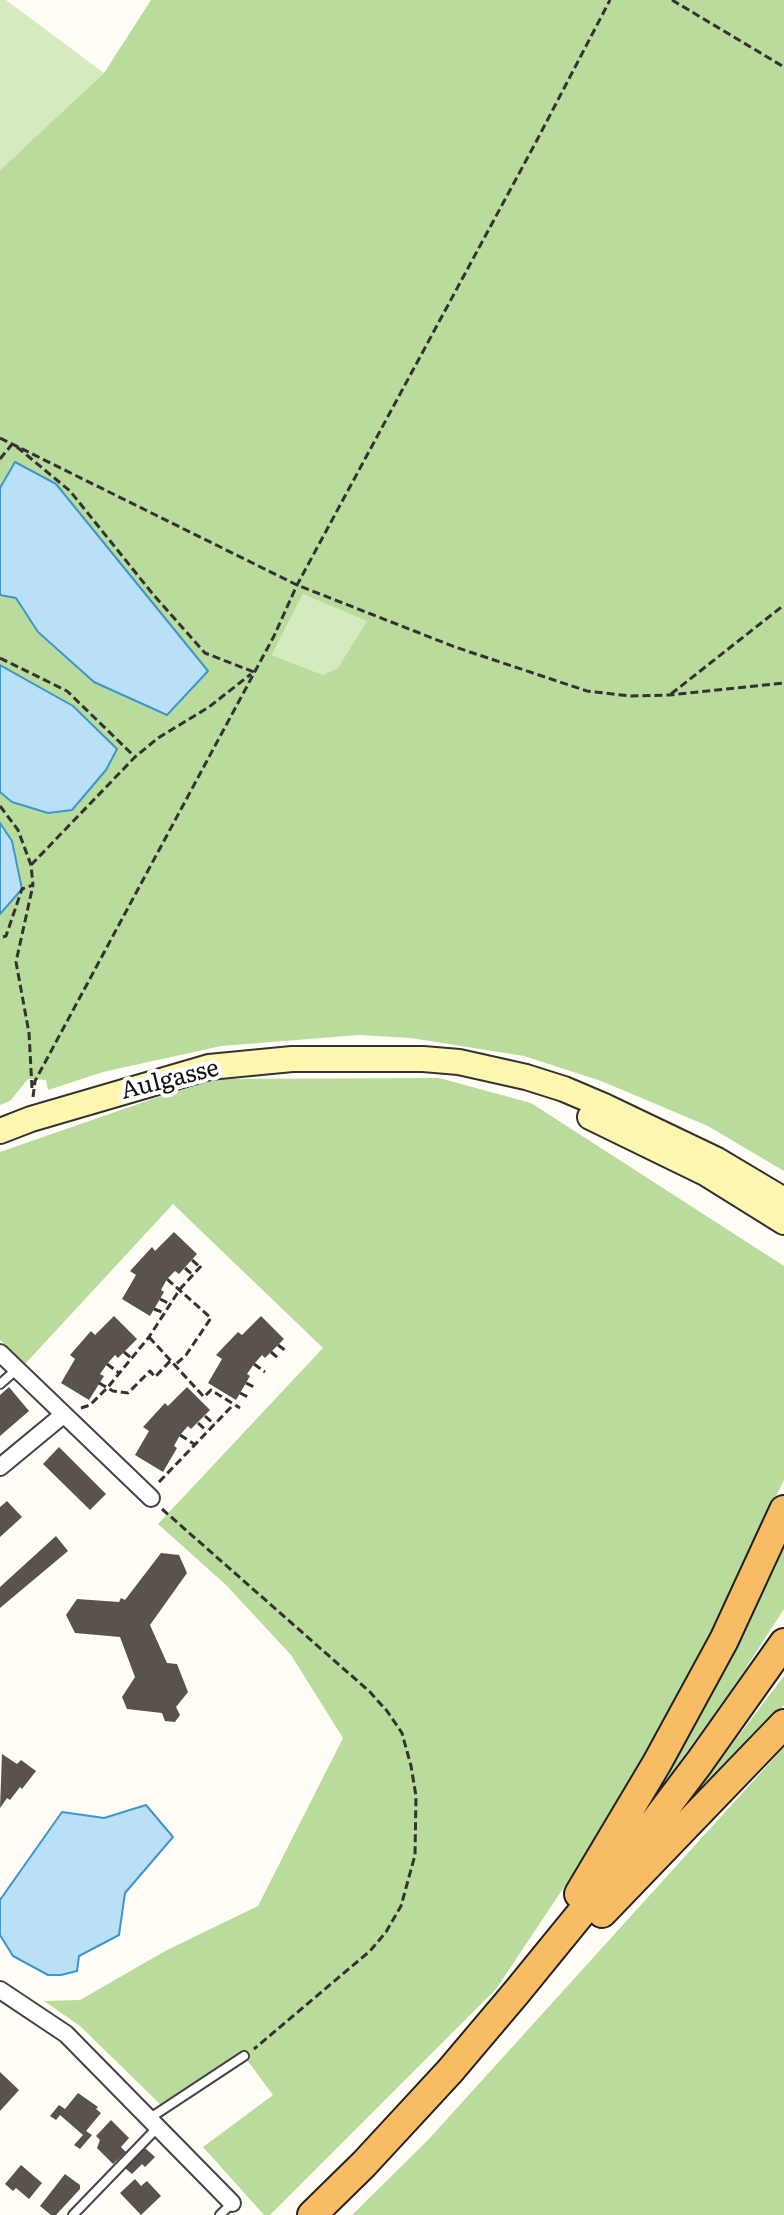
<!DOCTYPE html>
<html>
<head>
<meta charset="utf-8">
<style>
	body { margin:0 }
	canvas { display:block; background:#fffdf5 }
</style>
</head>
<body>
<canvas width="784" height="2215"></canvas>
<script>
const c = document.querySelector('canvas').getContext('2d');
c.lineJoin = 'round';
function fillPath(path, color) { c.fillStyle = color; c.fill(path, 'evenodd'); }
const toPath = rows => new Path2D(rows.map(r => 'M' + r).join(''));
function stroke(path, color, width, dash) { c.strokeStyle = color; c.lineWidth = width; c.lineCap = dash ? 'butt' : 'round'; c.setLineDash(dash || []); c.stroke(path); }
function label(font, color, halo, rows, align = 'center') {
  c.font = font + ' Literata,serif'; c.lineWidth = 8; c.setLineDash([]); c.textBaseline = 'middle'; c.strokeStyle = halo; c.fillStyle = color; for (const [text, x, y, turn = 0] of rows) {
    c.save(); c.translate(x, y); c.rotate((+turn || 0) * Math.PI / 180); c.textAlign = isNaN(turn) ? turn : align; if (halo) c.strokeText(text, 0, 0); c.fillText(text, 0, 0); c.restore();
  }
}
const green = toPath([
	[0,0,6,0,104,73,0,170],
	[303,594,368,620,338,669,323,675,272,655]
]);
const forest = toPath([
	[151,0,784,0,784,1171,708,1126,601,1081,524,1056,411,1038,359,1035,221,1046,103,1072,48,1090,46,1080,28,1079,10,1101,0,1105,0,914,22,889,12,842,0,823,0,792,12,802,73,706,0,665,0,595,16,598,38,632,15,462,0,488,0,170,104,73],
	[303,594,367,621,338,668,323,675,272,655],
	[439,1078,531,1103,784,1266,784,1480,649,1760,496,1989,270,2215,264,2215,203,2147,273,2095,241,2052,163,2107,80,2026,44,2001,80,2000,167,1950,258,1906,343,1738,291,1655,226,1585,158,1524,323,1348,173,1204,25,1364,0,1340,0,1152,210,1079],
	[784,1541,784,1609,740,1677,628,1835],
	[784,1676,784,1705,666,1831],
	[784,1747,784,2215,352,2215,428,2140]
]);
const water = toPath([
	[15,462,56,484,208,671,167,715,94,682,38,632,16,598,0,595,0,488,15,462],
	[0,665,73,706,117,749,106,770,72,810,48,813,12,802,0,792,0,665],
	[0,823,12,841,22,889,0,914,0,823],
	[146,1805,173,1837,125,1893,119,1935,79,1956,77,1971,61,1975,48,1975,13,1956,0,1935,0,1900,62,1812,104,1818,146,1805]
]);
const building = toPath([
	[174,1232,197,1254,179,1274,175,1271,167,1279,161,1290,164,1292,150,1316,122,1299,136,1275,130,1271,152,1247,155,1251],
	[114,1316,137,1339,118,1358,115,1355,107,1364,100,1374,104,1376,89,1400,61,1383,75,1359,70,1355,91,1331,95,1335],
	[261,1316,284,1339,265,1358,262,1355,254,1364,247,1374,250,1376,236,1400,208,1383,222,1359,216,1355,238,1332,242,1335],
	[9,1387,29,1411,0,1436,0,1395],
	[187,1387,210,1410,191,1429,188,1426,180,1435,174,1446,177,1448,163,1472,135,1455,149,1431,143,1427,165,1403,168,1406],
	[59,1447,106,1494,90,1510,43,1464],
	[7,1501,22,1517,0,1537,0,1507],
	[56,1536,68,1551,0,1608,0,1587],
	[161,1553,179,1555,187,1573,150,1625,167,1663,177,1664,188,1692,176,1707,180,1715,175,1722,165,1721,162,1713,127,1709,122,1697,135,1677,120,1637,75,1633,66,1615,77,1599,119,1602,121,1598,125,1600],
	[2,1754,17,1764,21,1760,36,1771,22,1789,20,1787,10,1800,7,1798,0,1808],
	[0,2072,19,2090,0,2111],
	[78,2093,98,2107,96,2109,101,2113,86,2131,92,2135,80,2149,74,2145,83,2135,60,2115,56,2120,50,2116,59,2105,65,2109],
	[111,2120,129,2138,121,2147,126,2152,113,2164,97,2148,100,2140,96,2136],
	[145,2148,155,2157,145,2167,142,2164,132,2174,125,2168],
	[21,2165,42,2183,29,2199,16,2188,13,2191,5,2184],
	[65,2174,80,2185,80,2189,56,2215,51,2215,40,2206],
	[135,2179,141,2186,147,2181,161,2196,141,2215,120,2193]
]);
const path = toPath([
	[672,0,784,67],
	[0,438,297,585,455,647,587,691,630,696,670,695,784,683],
	[17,447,70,491,152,593,205,653,254,672],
	[0,459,13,443],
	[0,658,67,691,135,757],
	[671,694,784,605],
	[0,806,18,830,31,865,33,885,22,889,6,936,0,938],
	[31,865,135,757,158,738,209,707,251,674],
	[32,1088,29,1033,16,962,33,885],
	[33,1097,35,1081,274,636,297,585,536,142,610,0],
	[192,1260,200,1267],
	[185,1268,193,1275],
	[167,1279,211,1318,186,1355,174,1366],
	[160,1299,170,1304],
	[154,1309,164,1313],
	[149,1337,204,1397,211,1390,240,1408],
	[278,1345,286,1351],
	[124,1352,131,1358],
	[271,1352,278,1358],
	[107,1364,119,1373],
	[254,1364,265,1372],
	[99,1383,113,1391,128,1393,150,1371,155,1377,171,1360],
	[246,1383,254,1387],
	[240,1393,248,1397],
	[81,1408,90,1405,108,1387,149,1337,180,1289,202,1265],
	[205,1416,214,1424],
	[198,1423,207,1431],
	[180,1435,194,1444],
	[159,1482,234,1404],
	[162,1509,370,1692,387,1711,402,1733,411,1766,416,1796,415,1855,401,1906,386,1932,370,1951,254,2049]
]);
const service = toPath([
	[0,1384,16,1370],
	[150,2118,244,2056],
	[73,2215,158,2127],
	[220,2215,232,2203]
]);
const minor = toPath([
	[0,1353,151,1498],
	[0,1467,63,1415],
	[0,1990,66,2034,232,2203]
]);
const secondary = toPath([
	[590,1117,707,1174,784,1222],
	[0,1131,31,1119,209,1067,292,1059,423,1059,459,1062,526,1077,564,1089,604,1106,717,1160,784,1200]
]);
const trunk = toPath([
	[579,1894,657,1763,724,1640,784,1510],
	[602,1913,784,1724],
	[312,2215,364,2164,450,2071,516,1993,644,1836,699,1763,784,1643]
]);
const streetNames = [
	["Aulgasse",170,1080,-14]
];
fillPath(green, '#d5ebbd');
fillPath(forest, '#b9dc9c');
fillPath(water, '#b9e0f7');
stroke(water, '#3f96cf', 2);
fillPath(building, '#5a524d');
stroke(service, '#444', 12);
stroke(minor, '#444', 20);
stroke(secondary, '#333', 28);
stroke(trunk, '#222', 32);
stroke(path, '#333', 3, [8, 4]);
stroke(service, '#fff', 8);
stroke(minor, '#fff', 16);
stroke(secondary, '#fff6b0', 24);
stroke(trunk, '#f7bc64', 28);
label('24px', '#111', '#fff', streetNames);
</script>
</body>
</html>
